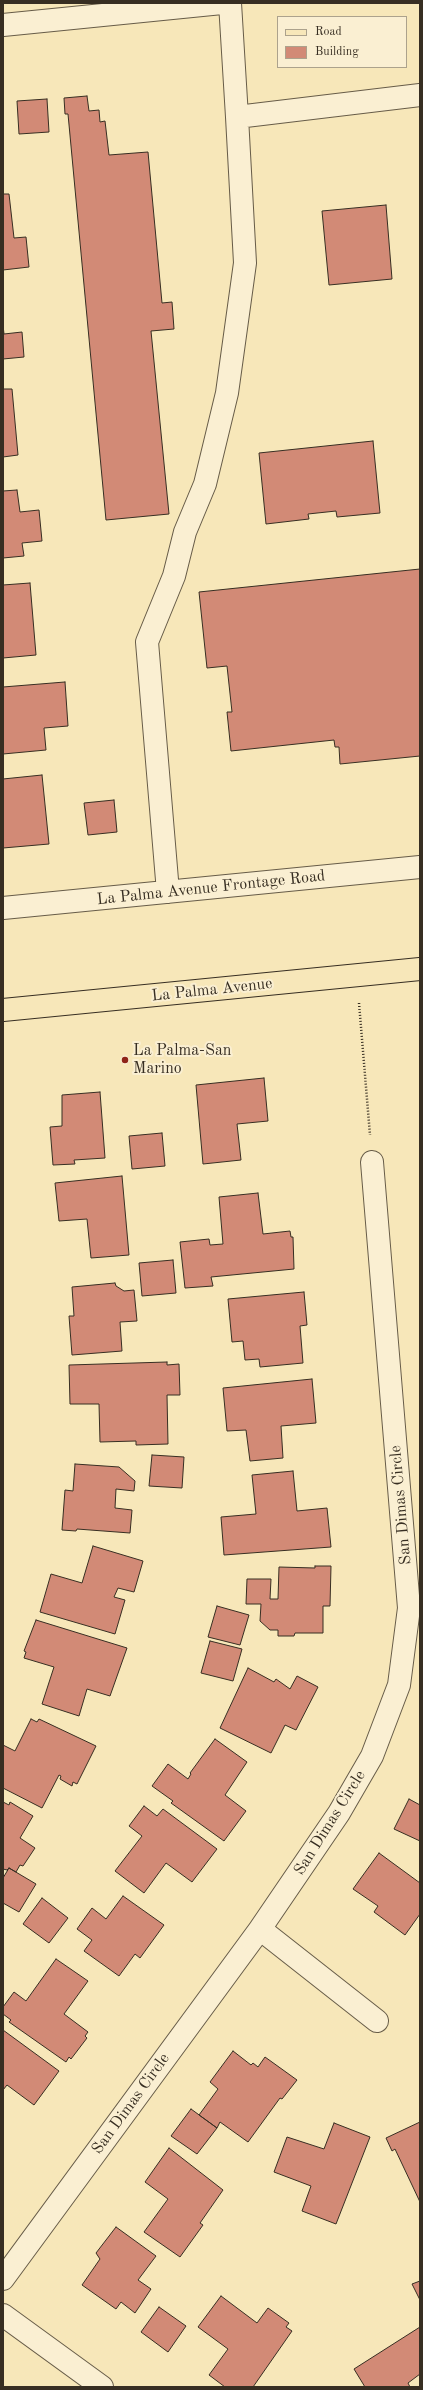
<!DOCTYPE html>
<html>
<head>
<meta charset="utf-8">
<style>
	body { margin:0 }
	#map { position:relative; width:423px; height:2390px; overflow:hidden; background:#f7e7b9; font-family:"Old Standard TT",serif }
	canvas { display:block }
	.frame { position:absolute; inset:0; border:4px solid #372e22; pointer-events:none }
	.legend { position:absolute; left:277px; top:16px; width:130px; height:52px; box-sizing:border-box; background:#faefd2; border:1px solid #aca28c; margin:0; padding:5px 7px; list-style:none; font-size:12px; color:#372e22 }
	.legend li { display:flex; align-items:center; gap:8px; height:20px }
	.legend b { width:20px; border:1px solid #aca28c }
</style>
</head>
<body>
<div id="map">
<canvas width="423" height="2390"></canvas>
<div class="frame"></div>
<ul class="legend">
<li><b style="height:5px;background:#f7e7b9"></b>Road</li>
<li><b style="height:11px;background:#d28a76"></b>Building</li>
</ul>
</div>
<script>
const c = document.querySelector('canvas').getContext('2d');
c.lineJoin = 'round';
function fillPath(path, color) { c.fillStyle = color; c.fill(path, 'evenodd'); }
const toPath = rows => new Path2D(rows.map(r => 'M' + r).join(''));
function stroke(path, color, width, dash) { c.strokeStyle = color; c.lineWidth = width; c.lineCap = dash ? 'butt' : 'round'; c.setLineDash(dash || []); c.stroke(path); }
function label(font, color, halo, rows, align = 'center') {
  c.font = font + ' "Old Standard TT",serif'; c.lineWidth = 4; c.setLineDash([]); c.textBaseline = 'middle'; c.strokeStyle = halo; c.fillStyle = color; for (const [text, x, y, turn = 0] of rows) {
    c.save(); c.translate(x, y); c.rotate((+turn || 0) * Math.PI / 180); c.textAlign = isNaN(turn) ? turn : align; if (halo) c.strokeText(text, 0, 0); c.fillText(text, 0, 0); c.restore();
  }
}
const building = toPath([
	[87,96,89,111,99,110,100,122,105,121,109,155,148,152,162,303,172,302,174,329,151,331,169,514,106,520,68,114,65,114,64,98,87,96],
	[47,99,49,132,19,134,17,101,47,99],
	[3,194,9,194,14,238,26,237,29,267,3,270,3,194],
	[386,205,392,279,329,285,322,211,386,205],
	[3,325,4,334,22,332,24,357,3,359,3,325],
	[3,389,12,389,18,455,3,457,3,389],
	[373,441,380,513,337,517,336,511,308,514,309,519,266,524,259,453,373,441],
	[17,490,20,512,39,510,42,541,22,543,24,556,3,558,3,491,17,490],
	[420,569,420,756,340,764,339,747,335,747,334,740,231,751,227,712,232,712,227,666,207,668,199,592,420,569],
	[30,583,36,655,3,658,3,585,30,583],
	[65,682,68,726,44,728,46,750,3,754,3,687,65,682],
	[42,775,49,844,3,848,3,779,42,775],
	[114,800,117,832,88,835,84,803,114,800],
	[264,1078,268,1121,237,1124,241,1160,203,1164,196,1085,264,1078],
	[100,1092,105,1158,74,1160,75,1164,53,1165,50,1127,62,1126,62,1095,100,1092],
	[162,1133,165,1166,132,1169,129,1136,162,1133],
	[122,1176,129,1255,91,1258,87,1219,59,1221,55,1183,122,1176],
	[258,1193,263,1234,290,1231,291,1237,293,1237,294,1269,211,1277,213,1286,185,1288,180,1242,209,1239,210,1245,223,1244,219,1197,258,1193],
	[173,1260,176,1293,142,1296,139,1263,173,1260],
	[115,1283,116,1286,124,1291,134,1290,137,1321,120,1322,122,1351,72,1355,69,1316,74,1316,72,1287,115,1283],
	[304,1292,307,1325,300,1326,303,1363,260,1367,259,1359,245,1360,243,1341,232,1342,228,1299,304,1292],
	[167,1362,167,1365,179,1364,180,1395,167,1395,168,1444,136,1445,136,1441,100,1442,99,1404,70,1404,69,1365,167,1362],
	[312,1379,316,1423,281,1426,283,1458,250,1461,246,1430,227,1431,223,1388,312,1379],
	[152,1455,184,1457,182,1488,149,1486,152,1455],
	[75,1464,119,1467,135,1481,134,1491,116,1489,115,1508,132,1510,130,1533,77,1529,76,1531,62,1530,65,1490,73,1491,75,1464],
	[293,1471,297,1511,327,1508,331,1547,224,1555,221,1517,256,1514,252,1475,293,1471],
	[93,1546,143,1561,134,1592,118,1588,114,1597,125,1600,115,1634,40,1612,51,1574,82,1583,93,1546],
	[315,1566,331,1566,330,1606,323,1606,323,1633,295,1633,294,1636,278,1636,278,1630,270,1630,260,1621,261,1604,246,1604,247,1579,271,1579,270,1599,278,1599,279,1567,315,1568,315,1566],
	[217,1606,249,1615,240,1645,208,1637,217,1606],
	[36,1620,127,1648,110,1696,87,1689,79,1716,42,1704,54,1667,24,1658,26,1652,24,1651,36,1620],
	[210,1641,242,1649,233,1681,201,1673,210,1641],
	[248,1668,274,1682,276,1679,290,1689,297,1676,318,1687,296,1730,285,1725,271,1753,220,1728,248,1668],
	[31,1719,37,1722,39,1719,96,1746,77,1784,73,1782,72,1786,60,1779,61,1776,59,1775,42,1808,3,1788,3,1745,15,1751,31,1719],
	[215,1739,247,1762,225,1795,246,1811,224,1841,171,1803,173,1801,152,1786,168,1764,188,1779,191,1774,190,1773,215,1739],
	[409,1799,420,1805,420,1841,394,1829,409,1799],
	[3,1802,9,1805,10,1802,33,1816,20,1838,35,1848,23,1866,20,1865,16,1872,9,1868,7,1870,3,1869,3,1802],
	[144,1806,157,1816,163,1809,217,1849,192,1882,166,1863,144,1893,115,1871,142,1836,129,1826,144,1806],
	[379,1853,420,1883,420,1914,405,1935,374,1912,378,1906,353,1889,379,1853],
	[9,1868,36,1884,19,1912,3,1903,3,1878,9,1868],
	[123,1896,164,1925,140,1958,135,1954,119,1976,84,1951,92,1940,77,1929,92,1908,106,1919,123,1896],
	[42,1898,68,1918,49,1943,23,1924,42,1898],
	[56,1959,88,1981,64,2014,88,2032,85,2036,87,2038,71,2059,69,2057,66,2062,9,2022,11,2020,3,2014,3,2007,14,1992,26,2001,56,1959],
	[3,2030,59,2071,34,2105,7,2085,3,2090,3,2030],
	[233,2051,251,2065,253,2063,258,2067,265,2057,297,2080,282,2099,280,2098,248,2142,220,2122,217,2128,199,2115,218,2089,210,2082,233,2051],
	[191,2109,217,2128,197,2154,171,2136,191,2109],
	[420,2122,420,2202,395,2149,392,2151,386,2138,420,2122],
	[334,2123,370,2137,336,2224,302,2211,311,2186,274,2172,287,2137,324,2149,334,2123],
	[169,2148,223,2190,200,2223,203,2225,180,2257,144,2232,168,2199,145,2182,169,2148],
	[116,2227,156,2256,138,2280,151,2289,135,2313,121,2302,116,2309,82,2285,100,2259,96,2253,116,2227],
	[420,2281,420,2300,412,2284,420,2281],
	[221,2296,257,2323,268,2308,289,2323,286,2327,292,2331,253,2387,225,2387,209,2375,228,2349,198,2327,221,2296],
	[159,2307,186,2326,168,2352,141,2332,159,2307],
	[420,2327,420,2374,408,2383,410,2387,365,2387,354,2369,420,2327]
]);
const path = toPath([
	[359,1003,370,1135]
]);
const minor = toPath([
	[230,3,237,117,420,95],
	[3,25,222,3],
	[168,892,147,642,174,576,185,532,205,484,227,393,245,263,237,117],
	[3,908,420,867],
	[260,1929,377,2021],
	[3,2279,260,1929,339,1813,372,1756,399,1685,409,1608,372,1162],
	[3,2315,102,2387]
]);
const major = toPath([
	[3,1010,420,969]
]);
const markers = [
	[125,1060,4,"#8f2418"]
];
const streetNames = [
	["La Palma Avenue Frontage Road",211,888,-6],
	["La Palma Avenue",212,990,-6],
	["San Dimas Circle",401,1505,-95],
	["San Dimas Circle",330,1823,-58],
	["San Dimas Circle",131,2104,-54]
];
const poiNames = [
	["La Palma-San",133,1051],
	["Marino",133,1069]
];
fillPath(building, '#d28a76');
stroke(building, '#372e22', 1);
stroke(minor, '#675c48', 24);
stroke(major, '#372e22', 24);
stroke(path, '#372e22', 2.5, [1, 2]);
stroke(minor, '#faefd2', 22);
stroke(major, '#f7e7b9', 22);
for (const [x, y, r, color] of markers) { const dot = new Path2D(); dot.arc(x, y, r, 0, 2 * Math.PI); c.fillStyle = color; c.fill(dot); stroke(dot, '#faefd2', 1.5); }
label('16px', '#372e22', '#faefd2', streetNames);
label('16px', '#372e22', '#faefd2', poiNames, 'left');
</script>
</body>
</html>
